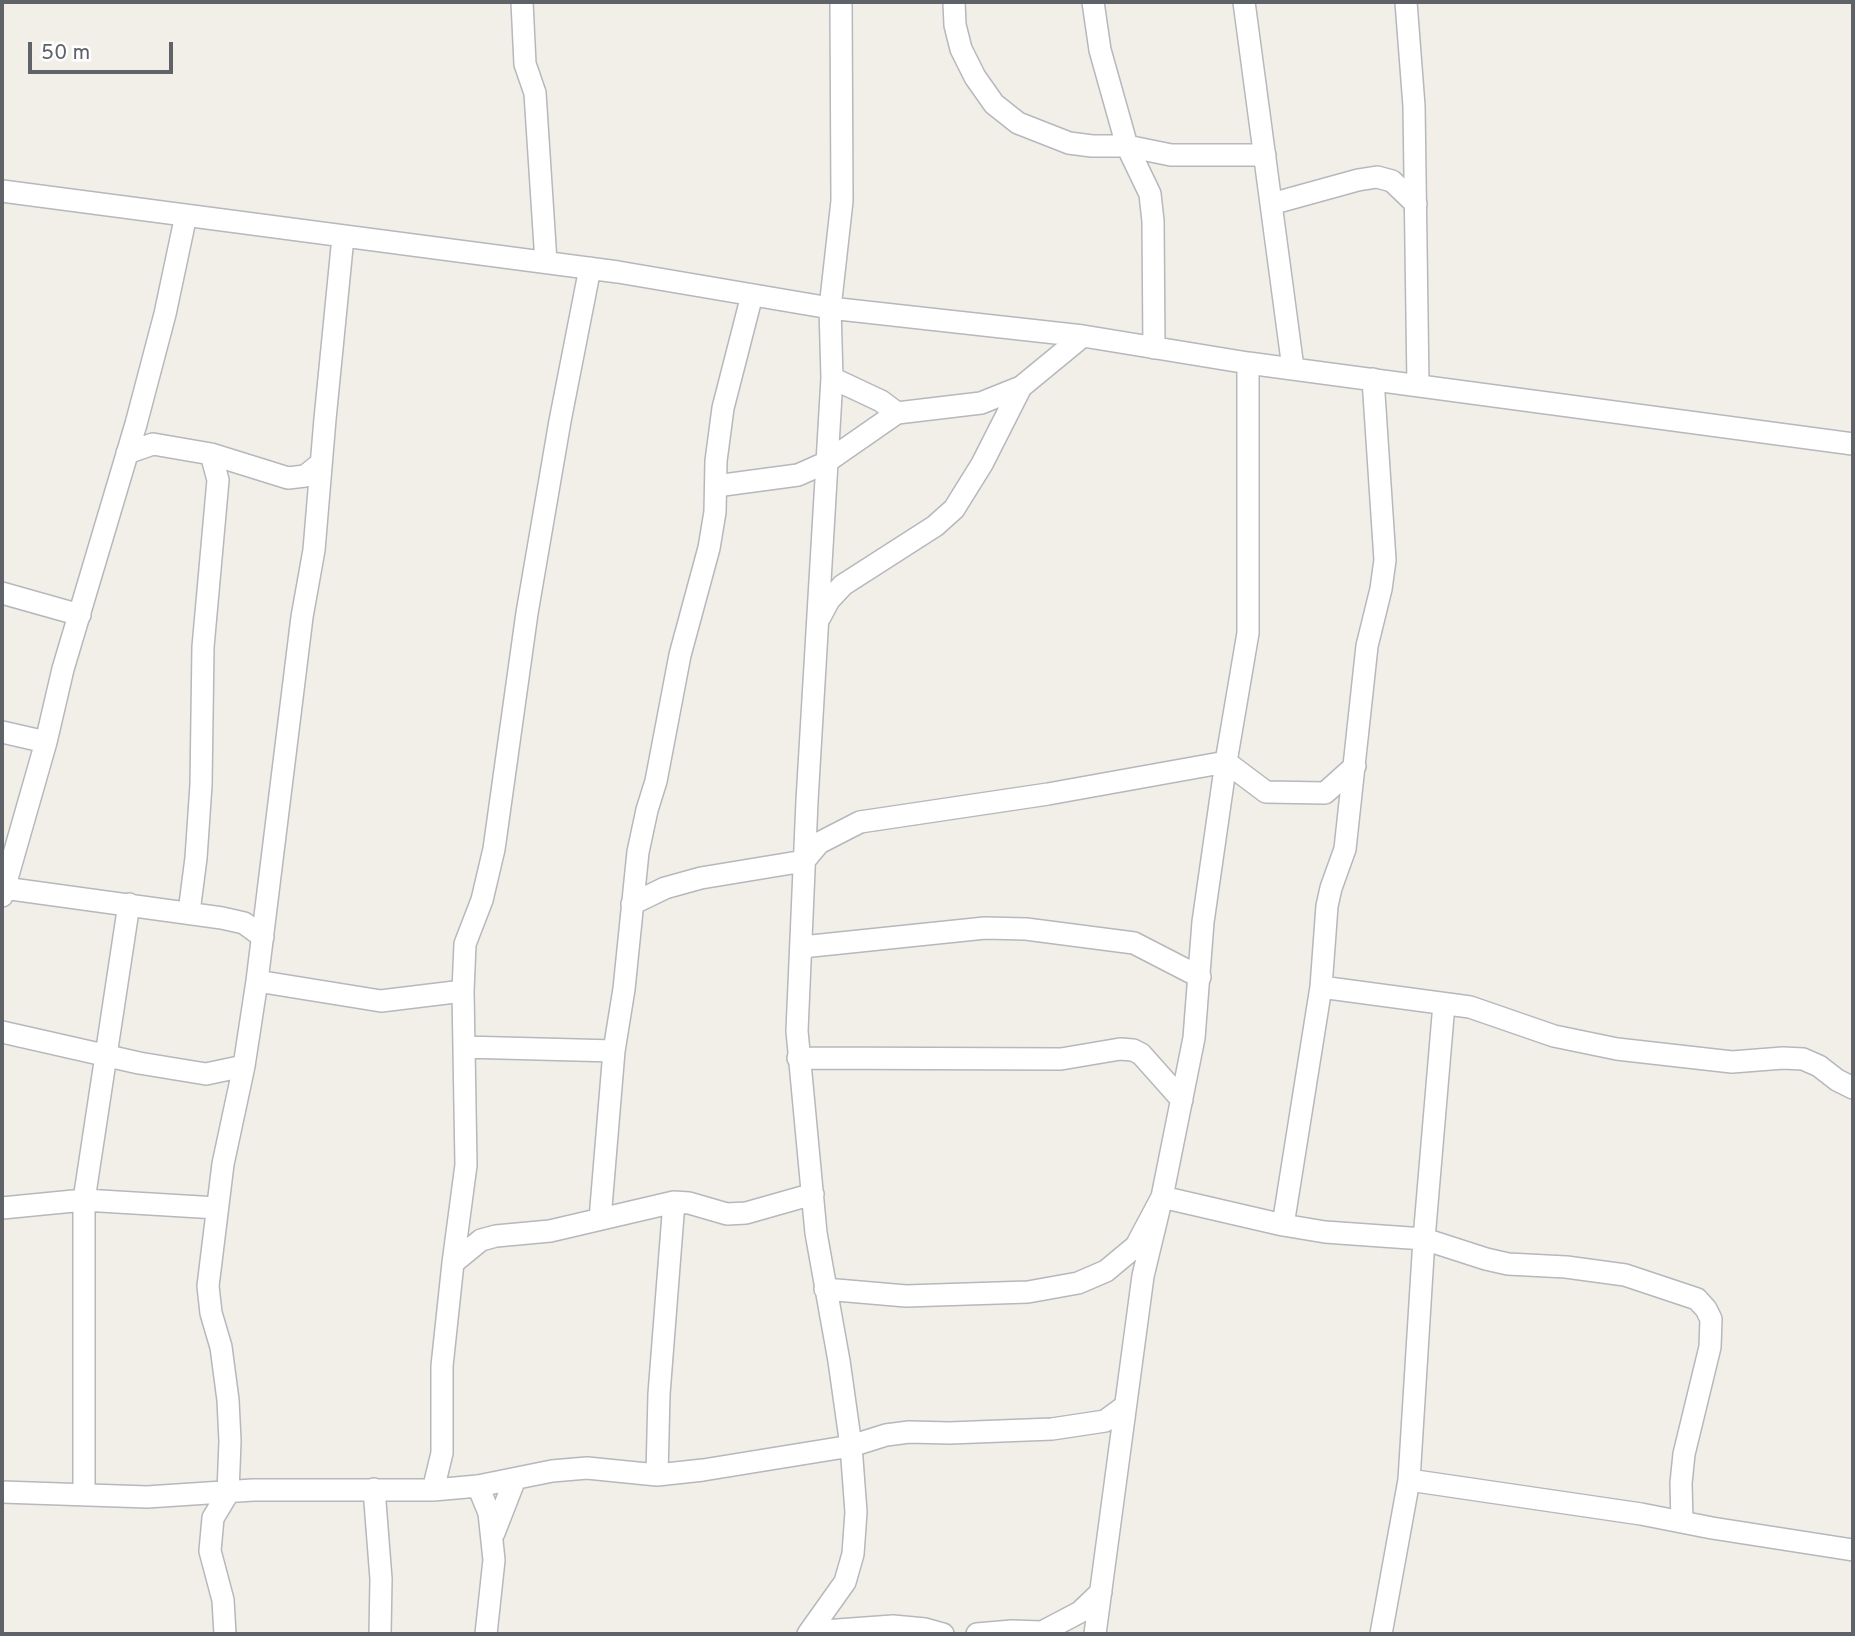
<!DOCTYPE html>
<html>
<head>
<meta charset="utf-8">
<style>
	body { margin:0 }
	#map { position:relative; width:1855px; height:1636px; overflow:hidden; background:#f1efe8; font-family:Overpass,sans-serif }
	canvas { display:block }
	.frame { position:absolute; inset:0; border:4px solid #5f6368; pointer-events:none }
	.scale { position:absolute; left:28px; top:42px; width:145px; height:32px; box-sizing:border-box; border:4px solid #5f6368; border-top:0; padding-left:9px; font-size:21px; line-height:24px; white-space:nowrap; color:#5f6368; -webkit-text-stroke:5px #fff; paint-order:stroke }
</style>
</head>
<body>
<div id="map">
<canvas width="1855" height="1636"></canvas>
<div class="frame"></div>
<div class="scale">50 m</div>
</div>
<script>
const c = document.querySelector('canvas').getContext('2d');
c.lineJoin = 'round';
const toPath = rows => new Path2D(rows.map(r => 'M' + r).join(''));
function stroke(path, color, width, dash) { c.strokeStyle = color; c.lineWidth = width; c.lineCap = dash ? 'butt' : 'round'; c.setLineDash(dash || []); c.stroke(path); }
const minor = toPath([
	[522,2,525,64,535,93,546,262],
	[954,2,955,25,961,49,975,77,994,104,1018,123,1069,143,1092,146,1127,146,1171,155,1265,155],
	[1093,2,1100,50,1127,146,1150,194,1153,221,1154,348],
	[1244,2,1293,368],
	[1406,2,1414,106,1418,385],
	[2,191,618,272,830,308,1083,336,1248,363,1853,444],
	[1271,204,1358,180,1377,177,1392,181,1416,204],
	[832,378,881,401,897,413],
	[127,453,153,444,211,454,288,478,305,476,320,464],
	[716,486,798,475,825,463,897,413,981,403,1021,387,1083,336],
	[2,593,80,615],
	[820,617,829,600,843,585,935,526,954,509,982,464,1021,387],
	[2,732,46,742],
	[4,888,222,918,244,923,263,937],
	[2,896,46,742,63,669,136,424,165,314,186,215],
	[632,904,665,888,701,878,804,861,819,843,860,822,1048,794,1226,762,1266,792,1325,793,1355,766],
	[189,912,196,858,201,785,203,647,218,480,211,454],
	[802,947,985,928,1026,929,1134,943,1200,977],
	[257,981,381,1001,463,991],
	[1321,987,1470,1007,1554,1036,1617,1049,1732,1062,1783,1058,1803,1059,1819,1066,1837,1080,1853,1088],
	[2,1032,139,1063,206,1074,244,1066],
	[464,1047,614,1051,624,989,638,852,647,810,656,781,680,655,709,548,715,512,716,461,723,408,752,295],
	[798,1058,1061,1059,1120,1049,1133,1050,1141,1054,1182,1100],
	[2,1208,84,1200,217,1208],
	[600,1219,614,1051],
	[1283,1225,1321,987,1327,906,1331,888,1345,849,1367,646,1381,589,1385,560,1373,379],
	[453,1263,481,1240,496,1236,550,1231,674,1202,689,1203,727,1214,746,1213,813,1194],
	[825,1289,906,1296,1028,1292,1078,1283,1106,1271,1136,1246,1162,1197,1283,1225,1325,1232,1424,1239,1486,1259,1508,1264,1566,1267,1625,1275,1697,1299,1706,1309,1711,1319,1710,1347,1684,1454,1681,1483,1682,1522],
	[657,1475,659,1394,674,1202],
	[1409,1480,1641,1514,1712,1528,1853,1550],
	[478,1486,489,1513,494,1560,486,1634],
	[374,1489,381,1579,380,1634],
	[433,1490,442,1453,442,1366,453,1263,466,1165,463,991,465,944,482,900,494,849,527,613,560,421,590,268],
	[2,1492,147,1497,253,1490,433,1490,478,1486,552,1471,587,1468,657,1475,703,1470,851,1446,886,1435,909,1432,950,1433,1052,1429,1105,1421,1124,1407],
	[84,1495,84,1200,129,904],
	[494,1533,515,1479],
	[810,1632,893,1626,925,1629,943,1634],
	[225,1634,223,1600,210,1551,213,1518,228,1493,230,1441,228,1400,221,1347,211,1313,208,1286,223,1164,244,1066,257,981,302,617,314,550,325,419,343,237],
	[808,1634,845,1582,853,1554,856,1512,851,1446,839,1361,816,1233,797,1031,807,801,832,378,830,308,842,201,841,2],
	[977,1634,1012,1631,1042,1632,1080,1612,1101,1592],
	[1095,1634,1143,1276,1162,1197,1194,1038,1203,922,1226,762,1248,633,1248,363],
	[1381,1634,1409,1480,1424,1239,1444,1004]
]);
stroke(minor, '#b5b8bc', 24);
stroke(minor, '#fff', 21);
</script>
</body>
</html>
